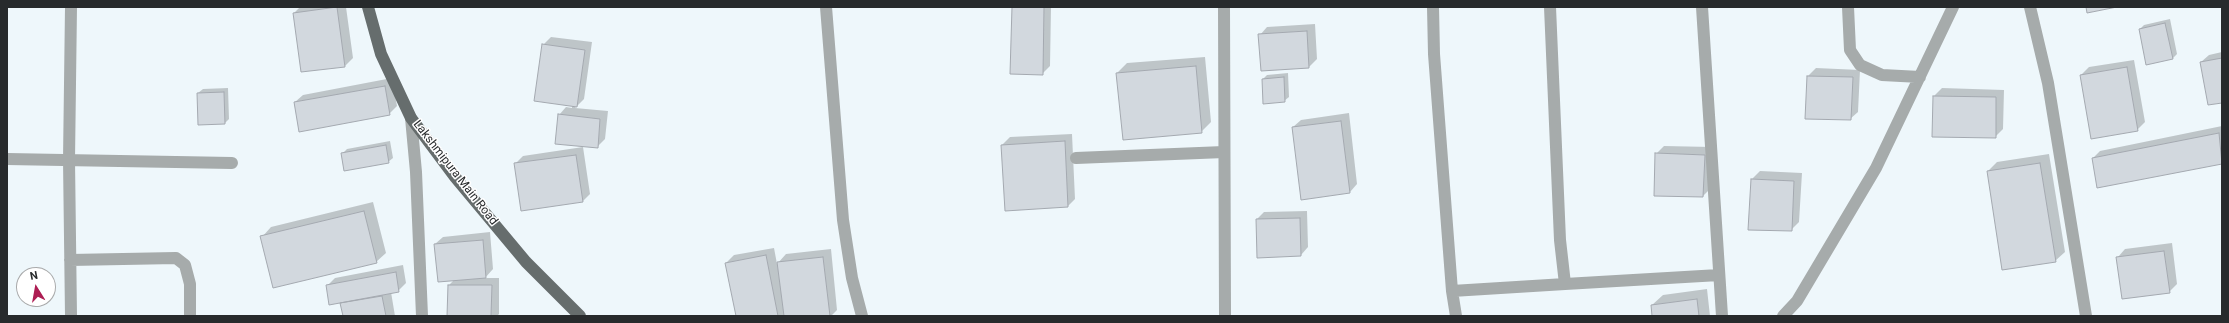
<!DOCTYPE html>
<html>
<head>
<meta charset="utf-8">
<style>
	body { margin:0 }
	#map { position:relative; width:2229px; height:323px; overflow:hidden; background:#eef7fb; font-family:Roboto,sans-serif }
	canvas { display:block }
	.frame { position:absolute; inset:0; border:8px solid #272a2c; pointer-events:none }
	.north { position:absolute; left:16px; top:267px; width:40px; height:40px; box-sizing:border-box; background:#fff; border:1px solid #a9aaab; border-radius:50%; rotate:349deg; font-size:11px; font-weight:700; line-height:16px; text-align:center; color:#272a2c }
	.north::after { content:''; display:block; margin:auto; width:14px; height:18px; background:#ad1d53; clip-path:polygon(50% 0,100% 100%,50% 72%,0 100%) }
</style>
</head>
<body>
<div id="map">
<canvas width="2229" height="323"></canvas>
<div class="frame"></div>
<div class="north">N</div>
</div>
<script>
const c = document.querySelector('canvas').getContext('2d');
c.lineJoin = 'round';
function fillPath(path, color) { c.fillStyle = color; c.fill(path, 'evenodd'); }
const toPath = rows => new Path2D(rows.map(r => 'M' + r).join(''));
function stroke(path, color, width, dash) { c.strokeStyle = color; c.lineWidth = width; c.lineCap = dash ? 'butt' : 'round'; c.setLineDash(dash || []); c.stroke(path); }
function label(font, color, halo, rows, align = 'center') {
  c.font = font + ' Roboto,sans-serif'; c.lineWidth = 3; c.setLineDash([]); c.textBaseline = 'middle'; c.strokeStyle = halo; c.fillStyle = color; for (const [text, x, y, turn = 0] of rows) {
    c.save(); c.translate(x, y); c.rotate((+turn || 0) * Math.PI / 180); c.textAlign = isNaN(turn) ? turn : align; if (halo) c.strokeText(text, 0, 0); c.fillText(text, 0, 0); c.restore();
  }
}
const shadow = toPath([
	[300,7,346,7,353,58,345,66,294,13],
	[1013,7,1051,7,1050,66,1042,74],
	[2170,19,2177,54,2172,59,2140,29,2144,25],
	[1315,24,1317,59,1309,67,1262,70,1260,35,1267,27],
	[551,37,592,42,584,99,575,108,608,111,605,139,597,147,559,115,566,107,572,108,572,106,543,45],
	[2222,52,2222,102,2201,62,2209,55],
	[1205,57,1211,122,1201,132,1117,73,1127,63],
	[2134,60,2145,122,2137,130,2081,75,2089,67],
	[1816,68,1860,70,1858,112,1850,119,1806,118,1808,76],
	[1288,73,1289,97,1284,101,1263,79,1267,75],
	[392,78,397,106,389,114,295,102,303,95],
	[228,88,229,119,225,123,198,93,203,89],
	[1942,88,2004,90,2003,129,1995,137,1934,96],
	[1349,113,1357,184,1350,192,1293,127,1301,120],
	[2222,126,2222,163,2098,187,2093,158,2100,151],
	[1072,134,1075,199,1068,206,1002,145,1010,137],
	[390,141,393,158,388,162,342,154,347,149],
	[1664,146,1712,147,1711,188,1703,196,1656,154],
	[583,147,590,194,582,202,515,164,523,156],
	[2049,154,2065,252,2055,261,1988,171,1997,162],
	[1760,171,1802,173,1799,222,1791,230,1752,179],
	[373,202,386,253,376,262,262,237,271,227],
	[1307,211,1308,247,1301,255,1257,219,1264,212],
	[490,232,493,269,485,278,499,278,499,314,497,316,448,316,449,285,454,280,435,244,443,237],
	[2172,243,2177,284,2169,292,2118,257,2125,249],
	[774,248,777,264,786,254,831,249,837,310,831,316,737,316,726,263,734,255],
	[403,265,406,283,398,291,391,292,395,316,344,316,341,301,327,286,335,278],
	[1707,289,1710,316,1653,316,1652,305,1663,295]
]);
const building = toPath([
	[337,7,345,67,301,72,293,13,337,7],
	[1012,7,1044,7,1043,75,1010,74,1012,7],
	[2086,7,2117,7,2087,13,2086,7],
	[2165,23,2173,59,2146,65,2139,29,2165,23],
	[1307,31,1309,68,1261,71,1258,34,1307,31],
	[542,44,585,50,577,107,534,101,542,44],
	[2222,58,2222,103,2208,105,2200,62,2222,58],
	[1196,66,1202,133,1123,140,1116,73,1196,66],
	[2127,67,2138,131,2091,139,2080,75,2127,67],
	[1807,76,1853,77,1851,120,1805,119,1807,76],
	[1284,77,1285,102,1263,104,1262,79,1284,77],
	[385,86,390,115,299,132,294,102,385,86],
	[224,92,225,124,198,125,197,93,224,92],
	[1933,96,1996,97,1996,138,1932,137,1933,96],
	[558,114,600,119,598,148,555,144,558,114],
	[1341,121,1350,193,1301,200,1292,127,1341,121],
	[2219,133,2222,164,2097,188,2092,158,2219,133],
	[1065,141,1068,207,1005,211,1001,145,1065,141],
	[386,145,389,163,344,171,341,153,386,145],
	[1655,153,1705,155,1703,197,1654,196,1655,153],
	[576,155,583,202,521,211,514,163,576,155],
	[2040,163,2056,262,2002,270,1987,171,2040,163],
	[1751,179,1794,181,1792,231,1748,230,1751,179],
	[364,211,377,263,273,288,260,236,364,211],
	[1300,218,1301,256,1257,258,1256,219,1300,218],
	[483,240,486,278,438,282,434,244,483,240],
	[2164,251,2170,293,2122,299,2116,257,2164,251],
	[766,255,778,316,736,316,725,263,766,255],
	[823,257,830,316,784,316,777,262,823,257],
	[396,272,399,292,329,305,326,285,396,272],
	[448,285,492,285,491,316,447,316,448,285],
	[382,296,386,316,343,316,340,303,382,296],
	[1697,299,1699,316,1652,316,1651,305,1697,299]
]);
const minor = toPath([
	[826,7,843,220,852,278,862,316],
	[1224,7,1225,316],
	[1433,7,1434,54,1452,291,1456,316],
	[1550,7,1560,240,1565,284,1719,275],
	[1702,7,1722,316],
	[1848,7,1850,50,1860,65,1882,75,1920,77],
	[2030,7,2048,83,2086,316],
	[411,118,416,172,422,316],
	[1076,158,1224,152],
	[7,159,232,163],
	[70,260,176,258,185,265,190,284,190,316],
	[1452,291,1565,284],
	[71,316,69,160,71,7],
	[1783,316,1797,301,1876,168,1953,7]
]);
const major = toPath([
	[368,7,381,54,411,118,455,177,526,262,580,316]
]);
const streetNames = [
	["Lakshmipura Main Road",455,173,52]
];
fillPath(shadow, '#0003');
fillPath(building, '#d2d8de');
stroke(building, '#a4a9b0', 1);
stroke(minor, '#a6abab', 12);
stroke(major, '#666d6d', 12);
label('12px', '#272a2c', '#fff', streetNames);
</script>
</body>
</html>
